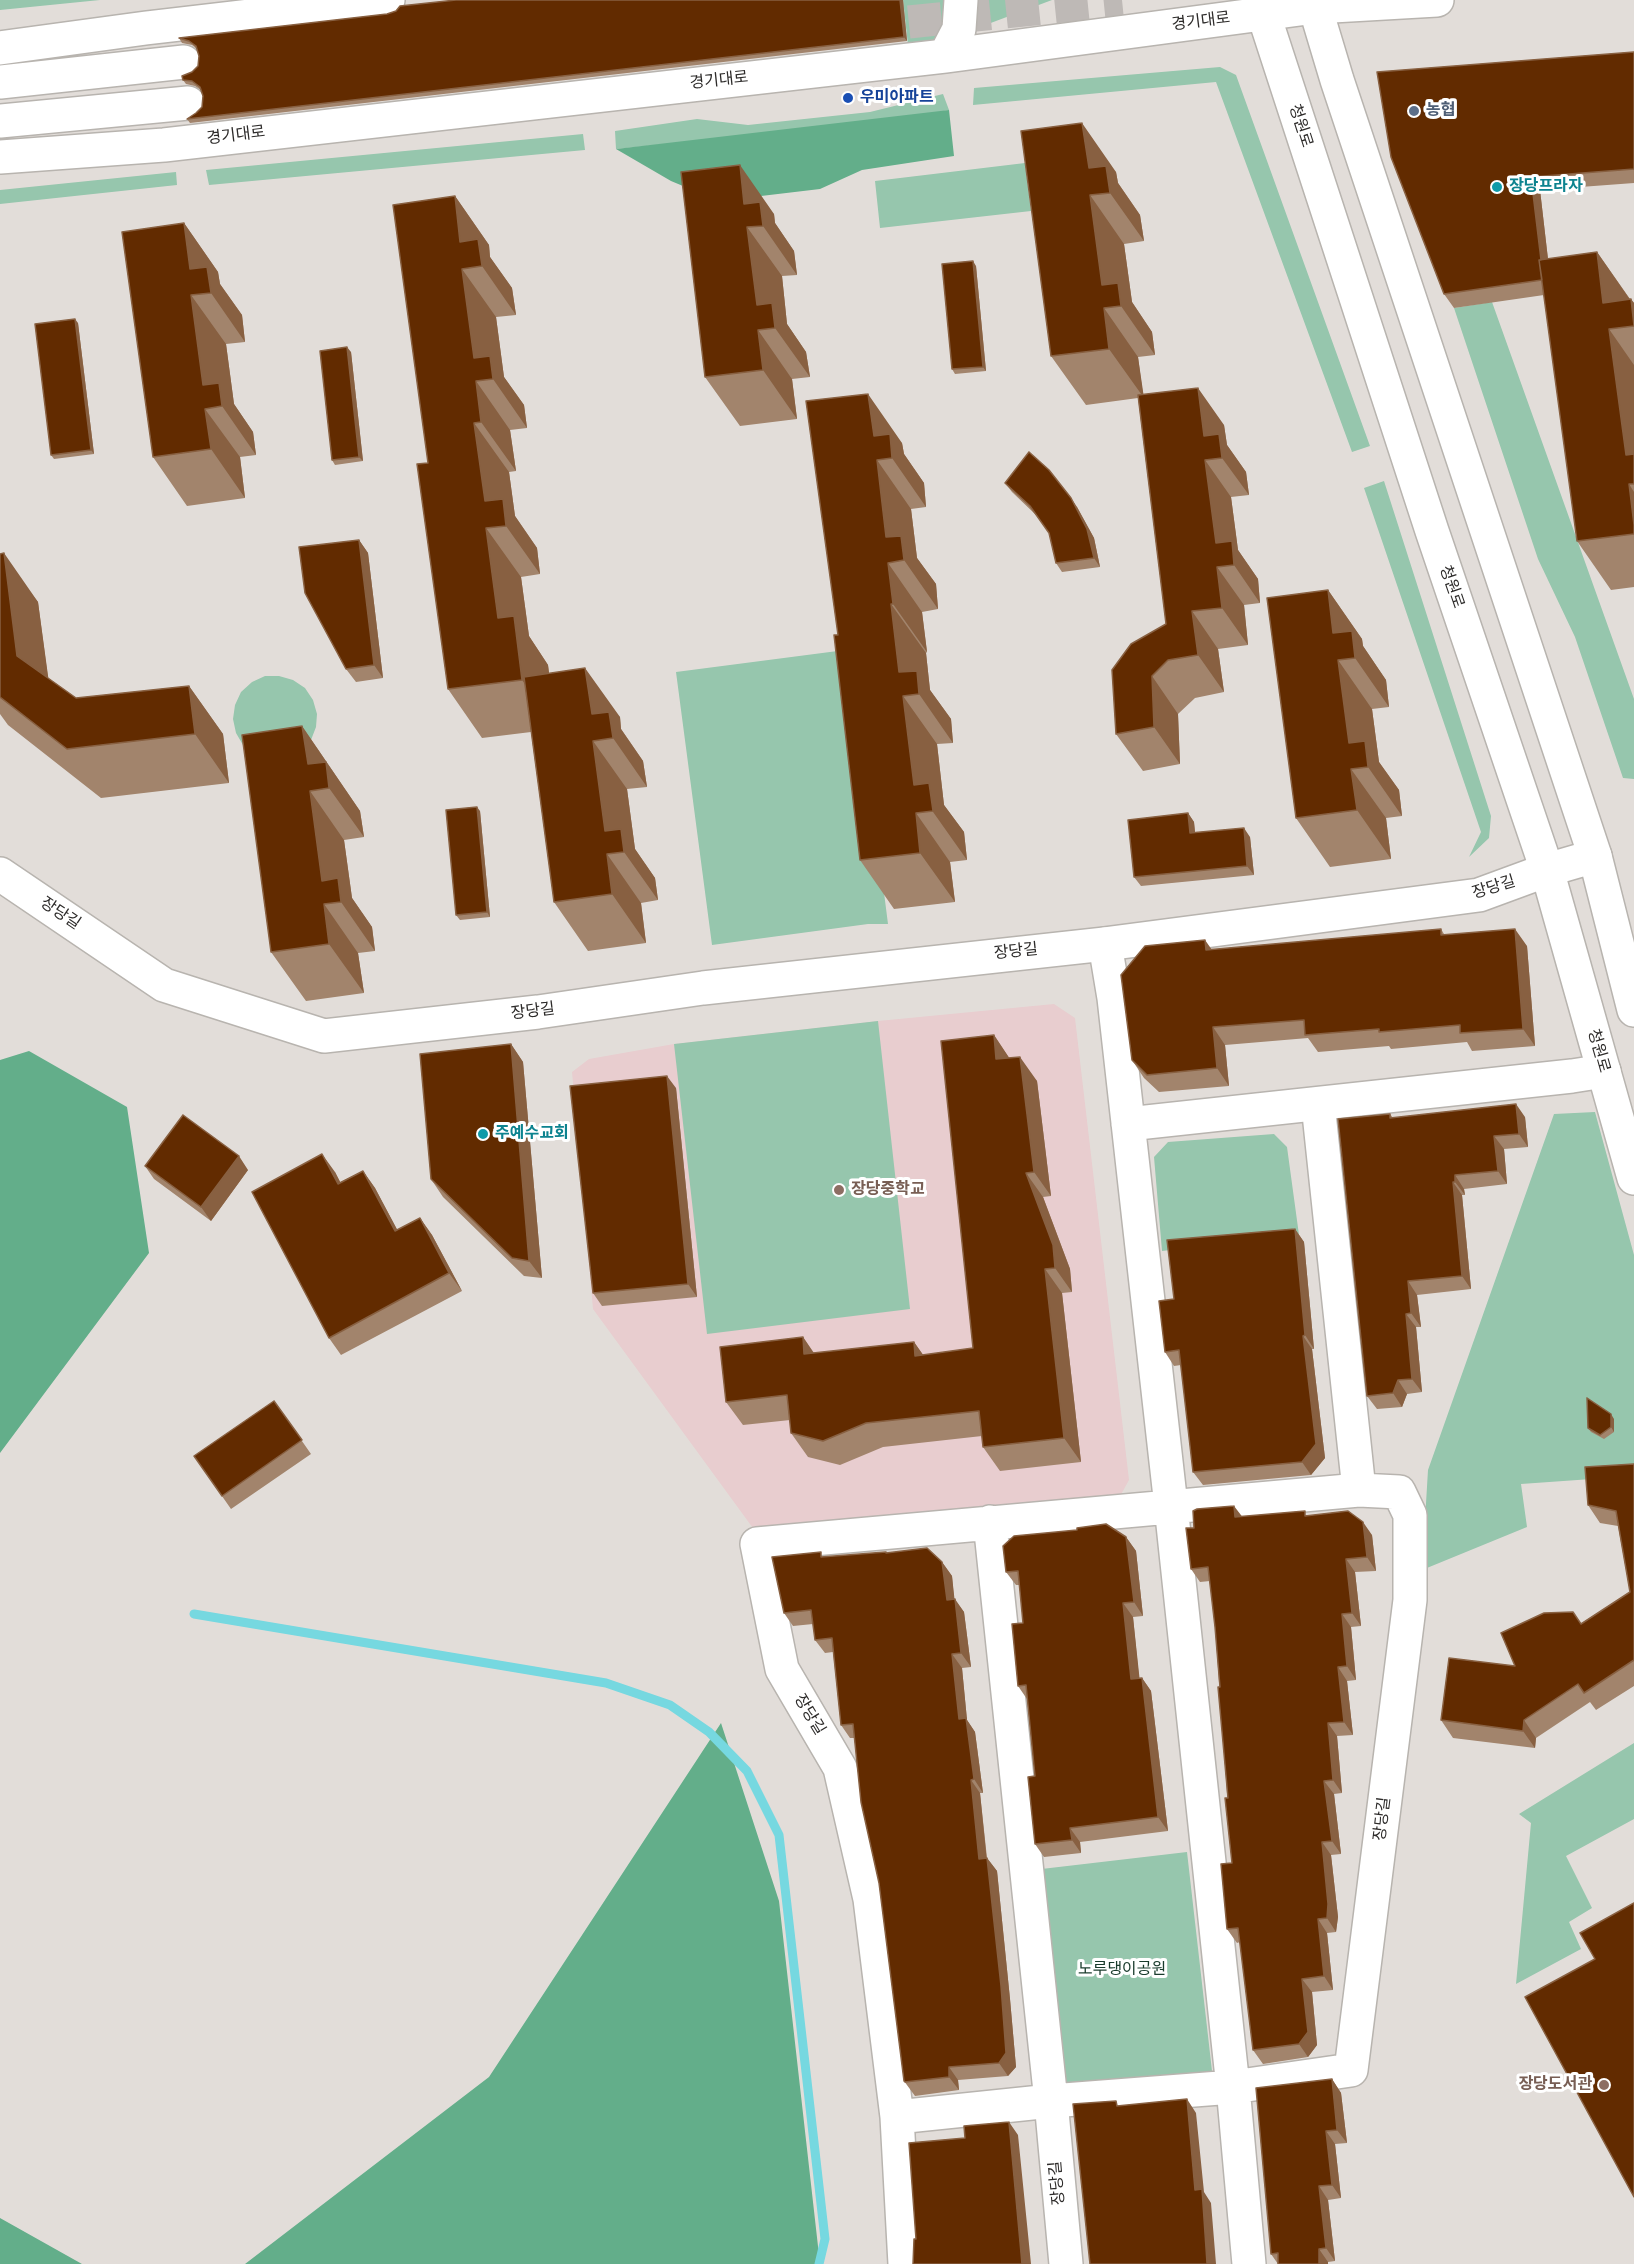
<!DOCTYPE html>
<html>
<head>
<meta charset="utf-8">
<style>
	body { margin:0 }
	canvas { display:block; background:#e2ddd9 }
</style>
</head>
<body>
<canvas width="1634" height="2264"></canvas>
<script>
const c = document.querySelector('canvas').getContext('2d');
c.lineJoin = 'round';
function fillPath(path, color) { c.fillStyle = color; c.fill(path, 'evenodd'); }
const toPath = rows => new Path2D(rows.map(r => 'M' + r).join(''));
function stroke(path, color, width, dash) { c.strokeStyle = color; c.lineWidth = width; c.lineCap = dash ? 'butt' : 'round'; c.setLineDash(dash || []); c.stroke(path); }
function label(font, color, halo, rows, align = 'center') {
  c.font = font + ' "Titillium Web","Noto Sans KR",sans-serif'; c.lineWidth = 6; c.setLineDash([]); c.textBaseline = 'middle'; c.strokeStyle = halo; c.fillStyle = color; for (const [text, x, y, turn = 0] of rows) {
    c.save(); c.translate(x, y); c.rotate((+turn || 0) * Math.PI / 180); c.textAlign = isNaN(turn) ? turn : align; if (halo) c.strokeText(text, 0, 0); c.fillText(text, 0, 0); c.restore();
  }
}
const education = toPath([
	[1054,1004,1075,1018,1129,1480,1118,1500,758,1535,593,1309,572,1072,589,1059,674,1044,878,1021]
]);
const green = toPath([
	[0,0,100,0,0,10],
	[903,0,952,0,949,21,934,40,908,45],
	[973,0,1052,0,972,30],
	[1220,67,1236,75,1370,446,1352,452,1216,82,973,105,974,88],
	[943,94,949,110,885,122,616,149,615,131,697,119,748,125,870,112],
	[583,134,585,150,209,185,206,170],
	[1025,163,1031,211,880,228,875,181],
	[176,172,177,185,0,204,0,190],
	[1492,302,1634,699,1634,779,1623,778,1575,637,1538,559,1454,308],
	[1384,481,1491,816,1489,838,1469,857,1481,832,1364,488],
	[853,649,888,924,868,924,712,945,676,672],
	[265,676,279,676,293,680,305,688,313,700,317,714,316,727,311,740,253,753,243,745,236,733,233,719,235,705,241,692,252,682],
	[878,1021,910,1309,707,1334,674,1044],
	[1595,1112,1634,1255,1634,1476,1521,1484,1527,1527,1422,1570,1428,1470,1554,1114],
	[1274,1134,1287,1147,1299,1235,1162,1251,1154,1157,1168,1142],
	[1634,1743,1634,1819,1566,1856,1592,1908,1569,1922,1581,1949,1516,1984,1531,1823,1519,1814],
	[1187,1852,1212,2071,1057,2089,1033,1870]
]);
const forest = toPath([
	[949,110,954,156,862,170,820,189,719,201,671,181,616,149],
	[29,1051,127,1107,149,1253,0,1453,0,1060],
	[721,1723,779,1901,820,2264,245,2264,489,2077],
	[0,2218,82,2264,0,2264]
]);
const stream = toPath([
	[194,1614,606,1683,670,1705,709,1732,747,1771,779,1835,825,2239,819,2264]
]);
const primaryTunnel = toPath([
	[860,27,1122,0]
]);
const minor = toPath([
	[1105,944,1114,998,1171,1506,1233,2087,1249,2264],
	[1318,1104,1359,1490],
	[1128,1124,1572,1076,1604,1071],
	[990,1522,1051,2101,1066,2264],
	[897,2117,1051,2101,1233,2087,1351,2070,1410,1600,1410,1515,1399,1492,1359,1490,757,1544,782,1669,840,1768,870,1899,897,2117,905,2264]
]);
const tertiary = toPath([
	[0,874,164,985,324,1036,538,1012,703,988,1105,944,1479,895,1547,870,1595,856]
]);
const secondary = toPath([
	[1259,0,1432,531,1547,870,1634,1178],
	[1313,0,1337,80,1595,856,1634,1010]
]);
const primary = toPath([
	[0,48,146,28,388,0],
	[945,56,959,29,961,0],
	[0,82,184,62],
	[0,121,188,103],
	[0,157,164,145,945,56,1315,7,1437,0]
]);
const wall = toPath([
	[456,0,903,0,907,41,190,123,187,119,196,113,202,107,203,96,201,90,195,86,186,84,183,80,192,72,198,66,199,56,197,49,192,45,182,43,179,38,387,14],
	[1634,52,1634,183,1540,190,1548,259,1597,252,1630,299,1634,303,1634,587,1611,590,1577,541,1544,295,1454,308,1444,294,1377,72],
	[1021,131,1116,172,1118,183,1140,215,1144,241,1124,244,1132,302,1152,332,1155,355,1138,357,1143,395,1224,425,1227,445,1246,472,1249,495,1231,497,1238,550,1258,579,1260,603,1244,605,1248,645,1218,649,1224,692,1195,698,1178,714,1180,764,1143,771,1116,734,1166,624,1138,398,1086,405,1051,356],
	[681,172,774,214,775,223,794,251,797,275,782,276,787,324,806,352,810,377,792,379,797,419,740,426,705,377],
	[455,196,489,245,490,257,512,288,516,315,496,317,504,377,524,405,527,428,510,430,516,471,509,472,515,516,537,548,540,574,521,577,529,636,548,665,549,673,620,717,621,729,643,761,647,787,627,789,635,849,655,878,658,900,641,903,646,943,588,951,554,902,531,732,482,738,448,689,428,463],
	[184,223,218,272,220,284,242,315,245,342,226,344,234,404,253,432,256,455,240,457,245,498,187,506,153,457],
	[976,266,986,371,955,374,952,369],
	[78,323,94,454,54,459,51,455],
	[351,352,363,461,335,465,332,460],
	[806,401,902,443,904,454,924,483,926,507,911,509,917,558,936,584,938,609,922,612,927,652,926,653,930,690,951,719,953,743,937,744,944,805,964,832,967,860,950,862,955,902,894,909,860,860,838,635],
	[1005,483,1077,507,1094,538,1100,567,1062,572,1056,563,1050,534,1036,515,1012,492],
	[359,540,368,553,383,678,356,682,346,669],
	[0,554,38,602,48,678,76,698,189,686,223,734,229,783,101,798,8,725,0,714],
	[1328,590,1362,639,1363,646,1386,680,1389,707,1372,709,1379,762,1399,790,1402,816,1386,818,1391,859,1330,867,1296,818],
	[302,726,360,811,364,837,344,840,352,898,372,927,375,951,358,953,364,993,306,1001,271,952],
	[480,811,490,917,460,920,456,915],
	[1188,813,1194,822,1195,833,1250,837,1254,875,1141,886,1134,877],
	[1441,929,1444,934,1527,946,1535,1046,1472,1051,1467,1042,1391,1049,1389,1046,1318,1052,1308,1038,1225,1045,1229,1086,1159,1092,1144,1078,1132,1060,1212,950],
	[994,1035,1009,1058,1037,1081,1051,1196,1043,1197,1070,1269,1072,1292,1062,1293,1081,1462,1000,1471,983,1447,982,1436,883,1447,840,1465,808,1457,791,1433,790,1420,743,1425,726,1402,803,1337,814,1353,914,1342,923,1355,973,1348],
	[511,1044,523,1062,542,1278,524,1276,443,1197,431,1179],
	[676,1088,697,1297,602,1306,593,1293],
	[1390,1114,1393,1118,1525,1117,1528,1147,1504,1149,1507,1184,1464,1189,1465,1195,1462,1195,1471,1289,1417,1295,1421,1327,1416,1327,1422,1392,1407,1394,1402,1407,1377,1409,1367,1396],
	[145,1166,248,1170,211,1221,154,1179],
	[363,1171,375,1188,397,1230,420,1218,432,1235,462,1291,341,1355,329,1338,335,1172,340,1182],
	[1295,1229,1304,1242,1314,1349,1312,1349,1325,1458,1311,1475,1203,1485,1193,1472,1181,1365,1174,1366,1165,1352,1174,1299],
	[274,1401,311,1454,231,1509,194,1456],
	[1614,1419,1614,1432,1604,1439,1591,1432,1588,1428],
	[1634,1464,1634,1686,1596,1710,1590,1702,1536,1738,1535,1748,1453,1738,1441,1720,1515,1666,1630,1592,1618,1526,1600,1523,1588,1505],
	[1308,1515,1372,1535,1376,1571,1355,1572,1361,1626,1351,1627,1356,1680,1347,1681,1353,1735,1337,1736,1342,1793,1334,1794,1341,1854,1331,1855,1338,1917,1336,1932,1327,1933,1333,1990,1312,1992,1317,2045,1308,2057,1263,2064,1253,2050,1240,1942,1237,1943,1227,1929,1232,1863,1215,1627,1210,1581,1200,1582,1191,1569,1194,1528,1242,1516],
	[1126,1537,1136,1551,1143,1616,1133,1617,1139,1678,1142,1678,1151,1691,1168,1831,1080,1842,1081,1853,1044,1857,1035,1844,1035,1776,1027,1699,1018,1686,1023,1623,1020,1585,1016,1585,1006,1572],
	[886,1552,887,1553,942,1562,952,1576,954,1599,964,1612,971,1667,962,1668,967,1720,975,1732,983,1793,980,1793,987,1858,997,1871,1010,1999,1016,2067,1008,2076,958,2080,959,2090,915,2096,904,2081,879,1883,854,1738,850,1738,841,1725,833,1652,825,1653,815,1640,813,1624,793,1626,784,1613,824,1557],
	[1332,2079,1341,2093,1347,2143,1335,2144,1341,2198,1328,2200,1335,2261,1328,2262,1328,2264,1278,2264,1271,2254]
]);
const shadedWall = toPath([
	[900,0,903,0,907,41,904,37],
	[1082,123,1116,172,1118,183,1140,215,1144,241,1110,193,1089,168],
	[740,165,774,214,775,223,794,251,797,275,763,226,744,204],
	[1531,177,1540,190,1552,294,1543,280],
	[1090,195,1124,244,1132,302,1152,332,1155,355,1121,306,1102,285],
	[455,196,489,245,490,257,512,288,516,315,482,266,460,242],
	[184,223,218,272,220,284,242,315,245,342,211,293,190,269],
	[747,227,782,276,787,324,806,352,810,377,775,328,757,305],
	[1597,252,1631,301,1631,299,1634,303,1634,326,1603,303],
	[973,261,976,266,986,371,983,367],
	[462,269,496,317,504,377,524,405,527,428,493,379,474,358],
	[191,295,226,344,234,404,253,432,256,455,222,406,203,385],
	[1104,308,1138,357,1144,398,1109,349],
	[75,319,78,323,94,454,91,450],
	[1609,329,1634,365,1634,467,1626,455],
	[758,330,792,379,797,419,763,370],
	[347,347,351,352,363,461,359,457],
	[476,381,510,430,516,471,481,422],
	[1198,388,1224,425,1227,445,1246,472,1249,495,1222,458,1204,436],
	[868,394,902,443,904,454,924,483,926,507,892,458,874,436],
	[205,409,240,457,245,498,211,449],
	[474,423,509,472,515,516,537,548,540,574,506,526,485,501],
	[877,460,911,509,917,558,936,584,938,609,904,560,886,537],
	[1205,460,1231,497,1238,550,1258,579,1260,603,1234,565,1216,543],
	[1629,484,1634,492,1634,525],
	[1071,498,1077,507,1094,538,1100,567,1094,558],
	[486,528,521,577,529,636,548,665,556,728,522,680,498,618],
	[359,540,368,553,383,678,374,665],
	[4,553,38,602,52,705,17,656],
	[888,563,922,612,927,652,893,604],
	[1217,567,1244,605,1248,645,1222,608],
	[1328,590,1362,639,1363,646,1386,680,1389,707,1355,658,1333,633],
	[891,604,926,653,930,690,951,719,953,743,919,694,899,672],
	[1192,611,1218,649,1224,692,1198,655],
	[1338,660,1372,709,1379,762,1399,790,1402,816,1368,767,1349,743],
	[585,668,620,717,621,729,643,761,647,787,613,738,592,714],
	[1152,676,1178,714,1180,764,1154,727],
	[189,686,223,734,229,783,195,734],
	[903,696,937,744,944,805,964,832,967,860,914,785],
	[302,726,360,811,364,837,329,788,308,764],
	[593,741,627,789,635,849,655,878,658,900,624,852,605,831],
	[1351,769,1386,818,1391,859,1357,810],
	[310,791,344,840,352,898,372,927,375,951,341,902,322,881],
	[477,807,480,811,490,917,487,912],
	[916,813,950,862,955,902,920,853],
	[1188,813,1194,822,1196,842,1190,833],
	[1244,828,1250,837,1254,875,1247,866],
	[607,854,641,903,646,943,612,894],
	[324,904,358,953,364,993,329,944],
	[1515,929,1527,946,1535,1046,1523,1029],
	[1205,940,1217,957,1206,950],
	[1213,1027,1225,1045,1229,1086,1217,1068],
	[994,1035,1010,1059,996,1059],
	[511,1044,523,1062,542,1278,529,1261],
	[1020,1057,1037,1081,1051,1196,1034,1172],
	[667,1076,676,1088,697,1297,688,1284],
	[1516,1104,1525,1117,1528,1147,1519,1134],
	[1494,1136,1504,1149,1507,1184,1498,1171],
	[322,1154,335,1172,350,1201,338,1184],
	[239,1156,248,1170,211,1221,201,1207],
	[363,1171,375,1188,407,1248,395,1231],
	[1026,1173,1043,1197,1070,1269,1072,1292,1055,1268],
	[1455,1175,1464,1189,1465,1195,1455,1182],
	[1453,1182,1462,1195,1471,1289,1462,1276],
	[420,1218,432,1235,462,1291,449,1273],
	[1295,1229,1304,1242,1314,1349,1305,1335],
	[1045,1269,1062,1293,1081,1462,1064,1438],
	[1408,1281,1417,1295,1421,1327,1411,1313],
	[1406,1314,1416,1327,1422,1392,1412,1379],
	[1303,1336,1312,1349,1325,1458,1311,1475,1302,1462],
	[803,1337,819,1361,804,1354],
	[914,1342,931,1366,915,1356],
	[1398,1380,1407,1394,1402,1407,1393,1393],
	[1611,1414,1614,1419,1614,1432,1611,1427],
	[1234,1506,1244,1519,1235,1517],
	[1363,1522,1372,1535,1376,1571,1367,1557],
	[1126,1537,1136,1551,1143,1616,1134,1602],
	[1346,1559,1355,1572,1361,1626,1352,1613],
	[942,1562,952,1576,956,1613,947,1600],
	[955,1599,964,1612,971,1667,961,1653],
	[1123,1603,1133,1617,1141,1692,1131,1679],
	[1342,1614,1351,1627,1356,1680,1347,1666],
	[952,1654,962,1668,967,1720,975,1732,983,1793,974,1779,959,1719],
	[1338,1667,1347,1681,1353,1735,1344,1722],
	[1142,1678,1151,1691,1168,1831,1158,1817],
	[1524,1720,1536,1738,1535,1748,1523,1731],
	[1328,1723,1337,1736,1342,1793,1333,1780],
	[971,1780,980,1793,988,1872,979,1859],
	[1324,1781,1334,1794,1341,1854,1332,1841],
	[1070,1828,1080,1842,1081,1853,1072,1840],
	[1322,1842,1331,1855,1338,1917,1336,1932,1327,1918],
	[987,1858,997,1871,1010,1999,1016,2067,1008,2076,999,2063],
	[1318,1919,1327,1933,1333,1990,1324,1976],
	[1302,1979,1312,1992,1317,2045,1308,2057,1299,2044],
	[949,2067,958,2080,959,2090,949,2077],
	[1332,2079,1341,2093,1347,2143,1337,2130],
	[1187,2099,1196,2113,1204,2192,1211,2203,1216,2264,1208,2264,1207,2263,1195,2190],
	[1009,2122,1018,2135,1031,2264,1022,2264],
	[1326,2131,1335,2144,1341,2198,1332,2185],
	[1319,2186,1328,2200,1335,2261,1326,2248],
	[1319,2249,1328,2262,1328,2264,1319,2264]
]);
const building = toPath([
	[456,0,900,0,904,37,187,119,196,113,202,107,203,96,200,87,192,81,183,80,182,76,192,72,198,66,199,56,196,46,189,41,179,38,387,14,396,11,400,6,456,0],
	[1634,52,1634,169,1531,177,1541,260,1539,260,1542,280,1444,294,1391,157,1377,72,1634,52],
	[1082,123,1089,168,1106,166,1110,193,1090,195,1102,285,1118,283,1121,306,1104,308,1109,349,1051,356,1021,131,1082,123],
	[740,165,744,204,760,202,763,226,747,227,757,305,772,303,775,328,758,330,763,370,705,377,681,172,740,165],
	[455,196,460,242,478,239,482,266,462,269,474,358,490,356,493,379,476,381,481,422,474,423,485,501,503,499,506,526,486,528,498,618,514,616,522,680,448,689,417,464,428,463,393,205,455,196],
	[184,223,190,269,207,267,211,293,191,295,203,385,219,383,222,406,205,409,211,449,153,457,122,232,184,223],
	[1597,252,1603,303,1631,299,1634,326,1609,329,1626,455,1634,454,1634,484,1629,484,1634,525,1634,534,1577,541,1539,260,1597,252],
	[973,261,983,367,952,369,942,264,973,261],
	[75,319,91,450,51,455,35,324,75,319],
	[347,347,359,457,332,460,320,351,347,347],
	[1198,388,1204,436,1219,434,1222,458,1205,460,1216,543,1232,541,1234,565,1217,567,1222,608,1192,611,1198,655,1168,660,1152,676,1154,727,1116,734,1112,670,1131,644,1166,624,1138,395,1198,388],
	[868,394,874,436,890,434,892,458,877,460,886,537,901,536,904,560,888,563,893,604,891,604,899,672,917,671,919,694,903,696,914,785,929,783,933,811,916,813,920,853,860,860,834,635,838,635,806,401,868,394],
	[1029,452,1049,470,1071,498,1087,529,1094,558,1056,563,1049,533,1030,506,1005,483,1029,452],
	[359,540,374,665,346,669,305,593,299,547,359,540],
	[4,553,17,656,76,698,189,686,195,734,67,749,0,697,0,554,4,553],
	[1328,590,1333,633,1352,631,1355,658,1338,660,1349,743,1365,741,1368,767,1351,769,1357,810,1296,818,1267,598,1328,590],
	[585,668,592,714,609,712,613,738,593,741,605,831,621,829,624,852,607,854,612,894,554,902,524,677,585,668],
	[302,726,308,764,326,762,329,788,310,791,322,881,338,878,341,902,324,904,329,944,271,952,242,735,302,726],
	[477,807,487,912,456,915,446,810,477,807],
	[1188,813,1190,833,1244,828,1247,866,1134,877,1128,820,1188,813],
	[1441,929,1441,935,1515,929,1523,1029,1460,1033,1460,1025,1379,1032,1379,1029,1305,1035,1304,1020,1213,1027,1217,1068,1147,1075,1132,1060,1121,975,1145,946,1205,940,1206,950,1441,929],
	[994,1035,996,1059,1020,1057,1034,1172,1026,1173,1053,1245,1055,1268,1045,1269,1064,1438,983,1447,979,1411,866,1423,823,1441,791,1433,787,1395,726,1402,720,1347,803,1337,804,1354,914,1342,915,1356,973,1348,941,1041,994,1035],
	[511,1044,529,1261,512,1258,431,1179,420,1054,511,1044],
	[667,1076,688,1284,593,1293,570,1086,667,1076],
	[1516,1104,1519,1134,1494,1136,1498,1171,1455,1175,1455,1182,1453,1182,1462,1276,1408,1281,1411,1313,1406,1314,1412,1379,1398,1380,1393,1393,1367,1396,1338,1119,1390,1114,1390,1118,1516,1104],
	[183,1115,239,1156,201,1207,145,1166,183,1115],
	[322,1154,338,1184,363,1171,395,1231,420,1218,449,1273,329,1338,252,1192,322,1154],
	[1295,1229,1305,1335,1303,1336,1316,1444,1302,1462,1193,1472,1179,1350,1165,1352,1159,1301,1174,1299,1167,1240,1295,1229],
	[1587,1398,1611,1414,1611,1427,1600,1435,1588,1428,1587,1398],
	[274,1401,302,1440,222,1496,194,1456,274,1401],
	[1634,1464,1634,1660,1584,1693,1578,1684,1524,1720,1523,1731,1441,1720,1449,1658,1515,1666,1501,1633,1544,1613,1573,1612,1581,1624,1630,1592,1616,1511,1588,1505,1585,1467,1634,1464],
	[1234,1506,1235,1517,1305,1511,1305,1516,1348,1511,1363,1522,1367,1557,1346,1559,1352,1613,1342,1614,1347,1666,1338,1667,1344,1722,1328,1723,1333,1780,1324,1781,1332,1841,1322,1842,1328,1904,1327,1918,1318,1919,1324,1976,1302,1979,1308,2032,1299,2044,1253,2050,1238,1928,1227,1929,1221,1864,1232,1863,1225,1798,1228,1798,1218,1687,1220,1687,1215,1627,1208,1567,1191,1569,1186,1528,1194,1528,1193,1511,1197,1509,1234,1506],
	[1106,1524,1126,1537,1134,1602,1123,1603,1131,1679,1142,1678,1158,1817,1070,1828,1072,1840,1035,1844,1028,1777,1035,1776,1026,1685,1018,1686,1012,1624,1023,1623,1018,1571,1006,1572,1003,1546,1014,1536,1077,1530,1077,1528,1106,1524],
	[927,1548,942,1562,947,1600,955,1599,961,1653,952,1654,959,1719,966,1718,974,1779,971,1780,979,1859,987,1858,1001,1986,1006,2053,999,2063,949,2067,949,2077,905,2082,904,2081,879,1883,861,1802,853,1724,841,1725,832,1638,815,1640,811,1610,784,1613,772,1557,821,1552,821,1557,886,1552,886,1553,927,1548],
	[1634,1903,1634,2197,1525,1997,1595,1959,1580,1933,1634,1903],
	[1332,2079,1337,2130,1326,2131,1332,2185,1319,2186,1326,2248,1319,2249,1319,2264,1278,2264,1278,2253,1271,2254,1256,2088,1332,2079],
	[1187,2099,1195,2190,1202,2189,1207,2263,1209,2262,1209,2264,1090,2264,1073,2104,1116,2101,1117,2106,1187,2099],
	[1009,2122,1022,2264,913,2264,914,2239,916,2239,909,2143,965,2138,964,2126,1009,2122]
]);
const markers = [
	[848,98,6,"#1a4fb4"],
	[1414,111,6,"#5c6f8a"],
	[1497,187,6,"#0f9aa8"],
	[483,1134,6,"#0f9aa8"],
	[839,1190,6,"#8d6e63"],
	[1604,2085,6,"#8d6e63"]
];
const streetNames = [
	["경기대로",1201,22,-7],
	["경기대로",719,81,-6],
	["청원로",1300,126,72],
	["경기대로",236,136,-7],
	["청원로",1451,587,71],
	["장당길",1494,888,-17],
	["장당길",60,914,34],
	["장당길",1016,952,-6],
	["장당길",533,1012,-7],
	["청원로",1598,1051,74],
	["장당길",809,1715,59],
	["장당길",1383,1819,-83],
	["장당길",1058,2183,-95]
];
const transitNames = [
	["우미아파트",860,98]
];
const serviceNames = [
	["농협",1426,111]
];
const cultureNames = [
	["장당프라자",1509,187],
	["주예수교회",495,1134]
];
const educationNames = [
	["장당중학교",851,1190],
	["장당도서관",1592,2085,"right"]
];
const parkNames = [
	["노루댕이공원",1122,1970]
];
fillPath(education, '#e8cdcf');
fillPath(green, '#96c6ad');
fillPath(forest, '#63ae8a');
stroke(stream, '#76d8e0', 9);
stroke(primaryTunnel, '#beb9b6', 33, [33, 16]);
stroke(minor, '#b8b4af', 36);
stroke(tertiary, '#b8b4af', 36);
stroke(secondary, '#b8b4af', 36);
stroke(primary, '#b8b4af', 36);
stroke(minor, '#fff', 33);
stroke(tertiary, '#fff', 33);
stroke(secondary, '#fff', 33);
stroke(primary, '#fff', 33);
fillPath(wall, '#a2846c');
fillPath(shadedWall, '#886041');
fillPath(building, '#622b00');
stroke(building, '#886041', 1.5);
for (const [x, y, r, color] of markers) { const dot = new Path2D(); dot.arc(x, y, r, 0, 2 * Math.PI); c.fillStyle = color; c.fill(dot); stroke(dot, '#fff', 2); }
label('16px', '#2d2b2a', '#fff', streetNames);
label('bold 16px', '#164399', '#fff', transitNames, 'left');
label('bold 16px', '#4e5e75', '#fff', serviceNames, 'left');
label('bold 16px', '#0d838f', '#fff', cultureNames, 'left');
label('bold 16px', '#785e54', '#fff', educationNames, 'left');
label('16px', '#193b2c', '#fff', parkNames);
</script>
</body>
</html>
